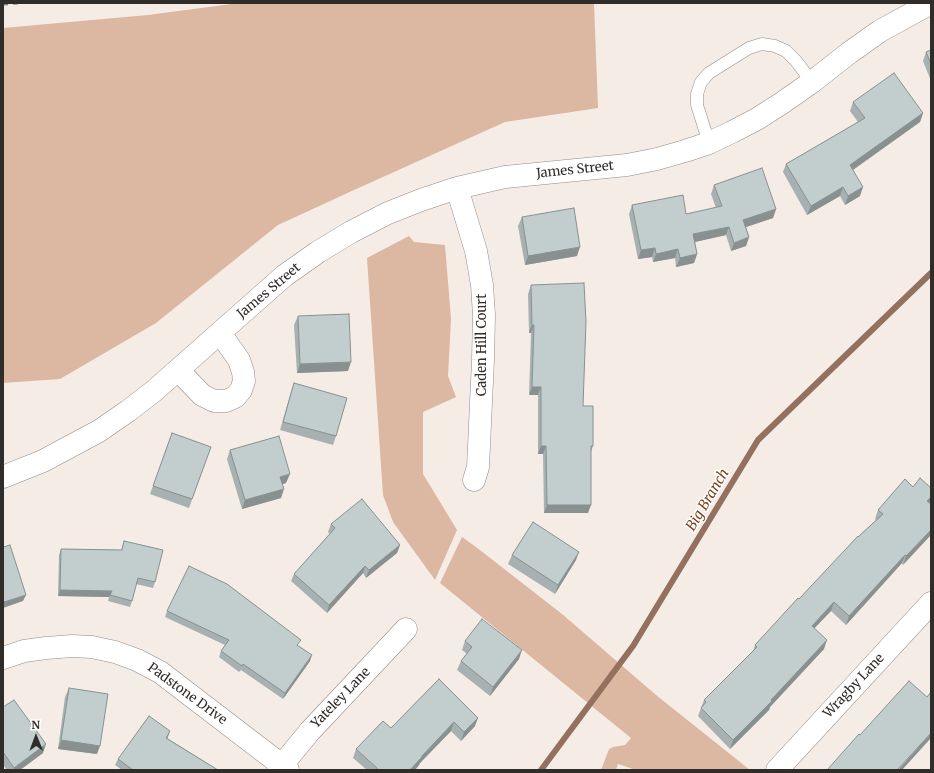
<!DOCTYPE html>
<html>
<head>
<meta charset="utf-8">
<style>
	body { margin:0 }
	#map { position:relative; width:934px; height:773px; overflow:hidden; background:#f5ece6; font-family:Merriweather,serif }
	canvas { display:block }
	.frame { position:absolute; inset:0; border:4px solid #302c2a; pointer-events:none }
	.north { position:absolute; left:16px; top:717px; width:40px; height:40px; -webkit-text-stroke:3px #fff; paint-order:stroke; rotate:359deg; font-size:11px; font-weight:700; line-height:16px; text-align:center; color:#302c2a }
	.north::after { content:''; display:block; margin:auto; width:14px; height:18px; background:#302c2a; clip-path:polygon(50% 0,100% 100%,50% 72%,0 100%) }
</style>
</head>
<body>
<div id="map">
<canvas width="934" height="773"></canvas>
<div class="frame"></div>
<div class="north">N</div>
</div>
<script>
const c = document.querySelector('canvas').getContext('2d');
c.lineJoin = 'round';
function fillPath(path, color) { c.fillStyle = color; c.fill(path, 'evenodd'); }
const toPath = rows => new Path2D(rows.map(r => 'M' + r).join(''));
function stroke(path, color, width, dash) { c.strokeStyle = color; c.lineWidth = width; c.lineCap = dash ? 'butt' : 'round'; c.setLineDash(dash || []); c.stroke(path); }
function label(font, color, halo, rows, align = 'center') {
  c.font = font + ' Merriweather,serif'; c.lineWidth = 3; c.setLineDash([]); c.textBaseline = 'middle'; c.strokeStyle = halo; c.fillStyle = color; for (const [text, x, y, turn = 0] of rows) {
    c.save(); c.translate(x, y); c.rotate((+turn || 0) * Math.PI / 180); c.textAlign = isNaN(turn) ? turn : align; if (halo) c.strokeText(text, 0, 0); c.fillText(text, 0, 0); c.restore();
  }
}
const green = toPath([
	[239,3,594,3,598,108,505,122,354,190,278,225,156,323,60,379,3,383,3,28,148,15],
	[409,236,414,242,445,245,451,319,448,376,456,397,423,412,423,474,457,530,435,580,393,522,383,495,367,258],
	[462,537,476,547,562,614,656,695,750,770,636,770,618,764,616,770,601,770,609,749,613,747,625,745,631,738,440,583]
]);
const stream = toPath([
	[541,770,633,646,758,440,931,273]
]);
const service = toPath([
	[709,143,697,105,697,94,701,82,709,73,749,48,762,44,775,46,786,51,796,61,812,82]
]);
const minor = toPath([
	[457,188,476,251,482,285,484,315,483,360,478,467,474,480],
	[178,370,202,395,214,401,226,401,235,397,241,390,244,381,243,372,239,360,220,333],
	[3,477,43,461,99,431,128,411,154,391,284,276,318,252,351,232,388,213,421,200,457,188,505,177,627,165,657,159,685,151,709,143,732,132,757,119,782,103,812,82,849,53,880,31,931,3],
	[3,658,24,651,46,648,72,646,92,647,115,652,137,660,160,672,288,770],
	[278,770,310,731,406,629],
	[777,770,931,603]
]);
const rail = toPath([
	[3,4,18,3]
]);
const wall = toPath([
	[931,50,931,81,923,61,926,52],
	[853,102,923,113,920,122,853,170,860,196,845,205,840,196,807,215,783,172,786,164,858,122,850,111],
	[714,185,776,209,773,218,746,227,749,237,746,246,731,251,726,235,695,242,697,254,694,263,676,267,675,258,653,262,652,257,638,259,629,214,632,205,686,214,716,208,711,194],
	[522,217,577,256,525,265,518,226],
	[531,285,583,406,593,446,591,452,588,513,544,513,543,454,538,454,538,395,529,395,531,333,529,333,528,294],
	[298,316,348,371,297,373,294,325],
	[294,383,336,436,333,445,280,430,291,392],
	[172,433,211,447,189,508,150,494],
	[230,450,286,483,282,484,281,498,242,509,227,459],
	[913,487,931,488,931,502,903,565,902,563,846,625,831,611,814,628,824,649,770,707,769,710,730,749,698,716,704,700,753,651,755,645,799,599,858,537,876,520,875,519,878,510],
	[331,524,400,545,397,553,366,578,363,573,327,613,291,581,294,574,330,534,328,532],
	[124,541,155,582,153,588,136,584,132,601,130,607,108,601,109,597,58,596,59,555,61,549,121,550],
	[512,555,576,560,555,594,508,564],
	[167,611,299,646,310,661,283,699,241,670,239,672,219,657,221,651,225,645,165,617],
	[465,641,519,659,490,696,457,670,461,661,467,654,462,650],
	[439,679,475,726,461,741,451,731,420,763,419,765,415,770,367,770,353,758,356,749,391,728],
	[69,688,97,754,58,749,65,697],
	[3,707,43,753,20,770,7,770,3,765],
	[168,737,167,738,218,770,122,770,115,765,118,759]
]);
const shadedWall = toPath([
	[923,113,920,122,847,174,850,165],
	[843,187,840,196,807,215,811,206],
	[863,187,860,196,845,205,848,196],
	[776,209,773,218,740,229,743,220],
	[729,227,726,235,690,243,693,234],
	[749,237,746,246,731,251,734,243],
	[580,247,577,256,525,265,528,256],
	[655,248,652,257,638,259,641,250],
	[678,249,675,258,653,262,656,254],
	[697,254,694,263,676,267,680,258],
	[532,325,534,325,531,333,529,333],
	[351,362,348,371,297,373,300,364],
	[532,387,541,387,538,395,529,395],
	[541,446,546,446,543,454,538,454],
	[290,474,286,483,277,486,280,477],
	[284,489,281,498,242,509,245,500],
	[931,497,931,502,924,509,927,501],
	[547,505,591,505,588,513,544,513],
	[931,530,931,535,903,565,906,556],
	[400,545,397,553,366,578,369,570],
	[579,552,576,560,555,594,558,585],
	[905,555,902,563,846,625,849,616],
	[365,566,363,573,327,613,329,605],
	[60,590,112,591,109,597,58,596],
	[26,595,23,601,3,608,3,605,4,602],
	[834,602,831,611,809,634,812,626],
	[827,640,824,649,770,707,769,710,730,749,733,740,771,700],
	[522,650,519,659,490,696,493,687],
	[312,655,310,661,283,699,285,693],
	[478,718,475,726,461,741,464,732],
	[454,722,451,731,420,763,419,765,415,770,410,770,422,756],
	[170,731,168,737,163,744,166,738],
	[931,733,931,738,902,770,898,770],
	[61,740,100,746,97,754,58,749],
	[46,744,43,753,20,770,14,770,14,768]
]);
const building = toPath([
	[931,50,931,64,926,52,931,50],
	[894,73,923,113,850,165,863,187,848,196,843,187,811,206,786,164,865,118,853,102,894,73],
	[762,168,776,209,743,220,749,237,734,243,729,227,693,234,697,254,680,258,678,249,656,254,655,248,641,250,632,205,683,195,686,214,722,206,714,185,762,168],
	[574,208,580,247,528,256,522,217,574,208],
	[584,283,586,322,583,406,593,406,593,446,591,446,591,505,547,505,546,446,541,446,541,387,532,387,534,325,532,325,531,285,584,283],
	[349,314,351,362,300,364,298,316,349,314],
	[294,383,347,398,336,436,283,422,294,383],
	[172,433,211,447,192,499,153,486,172,433],
	[279,436,290,474,280,477,284,489,245,500,230,450,279,436],
	[920,478,931,488,931,497,927,501,931,504,931,530,906,556,905,555,849,616,834,602,812,626,827,640,771,700,772,701,733,740,701,708,706,702,704,700,757,647,755,645,798,598,799,599,858,536,858,537,883,514,878,510,905,479,913,487,920,478],
	[362,499,400,545,369,570,365,566,329,605,294,574,335,528,331,524,362,499],
	[533,522,579,552,558,585,512,555,533,522],
	[124,541,163,550,155,582,138,578,132,601,110,595,112,591,60,590,61,549,122,550,124,541],
	[10,545,26,595,4,602,3,599,3,547,10,545],
	[189,566,227,584,301,640,297,645,312,655,285,693,243,664,242,666,221,651,229,640,167,611,189,566],
	[482,619,522,650,493,687,461,661,472,647,465,641,482,619],
	[439,679,478,718,464,732,454,722,422,756,422,757,410,770,379,770,356,749,383,721,391,728,439,679],
	[909,681,927,697,931,692,931,733,898,769,899,770,827,770,859,734,860,735,909,681],
	[69,688,108,694,100,746,61,740,69,688],
	[14,700,46,744,14,768,3,752,3,707,14,700],
	[149,716,170,731,166,738,218,770,133,770,118,759,149,716]
]);
const streetNames = [
	["James Street",575,170,-6],
	["James Street",269,291,-40],
	["Caden Hill Court",482,345,-90],
	["Wragby Lane",854,686,-47],
	["Padstone Drive",187,694,36],
	["Yateley Lane",341,698,-46]
];
const waterNames = [
	["Big Branch",708,500,-59]
];
fillPath(green, '#dcb7a2');
stroke(stream, '#93715e', 6);
stroke(service, '#938a86', 13);
stroke(minor, '#938a86', 23);
stroke(service, '#fff', 12);
stroke(minor, '#fff', 22);
stroke(rail, '#837d79', 3, [5, 5]);
fillPath(wall, '#a7b1b1');
fillPath(shadedWall, '#889090');
fillPath(building, '#c2cece');
stroke(building, '#889090', 1);
label('13px', '#302c2a', '#fff', streetNames);
label('italic 14px', '#7a3f17', '#fff', waterNames);
</script>
</body>
</html>
